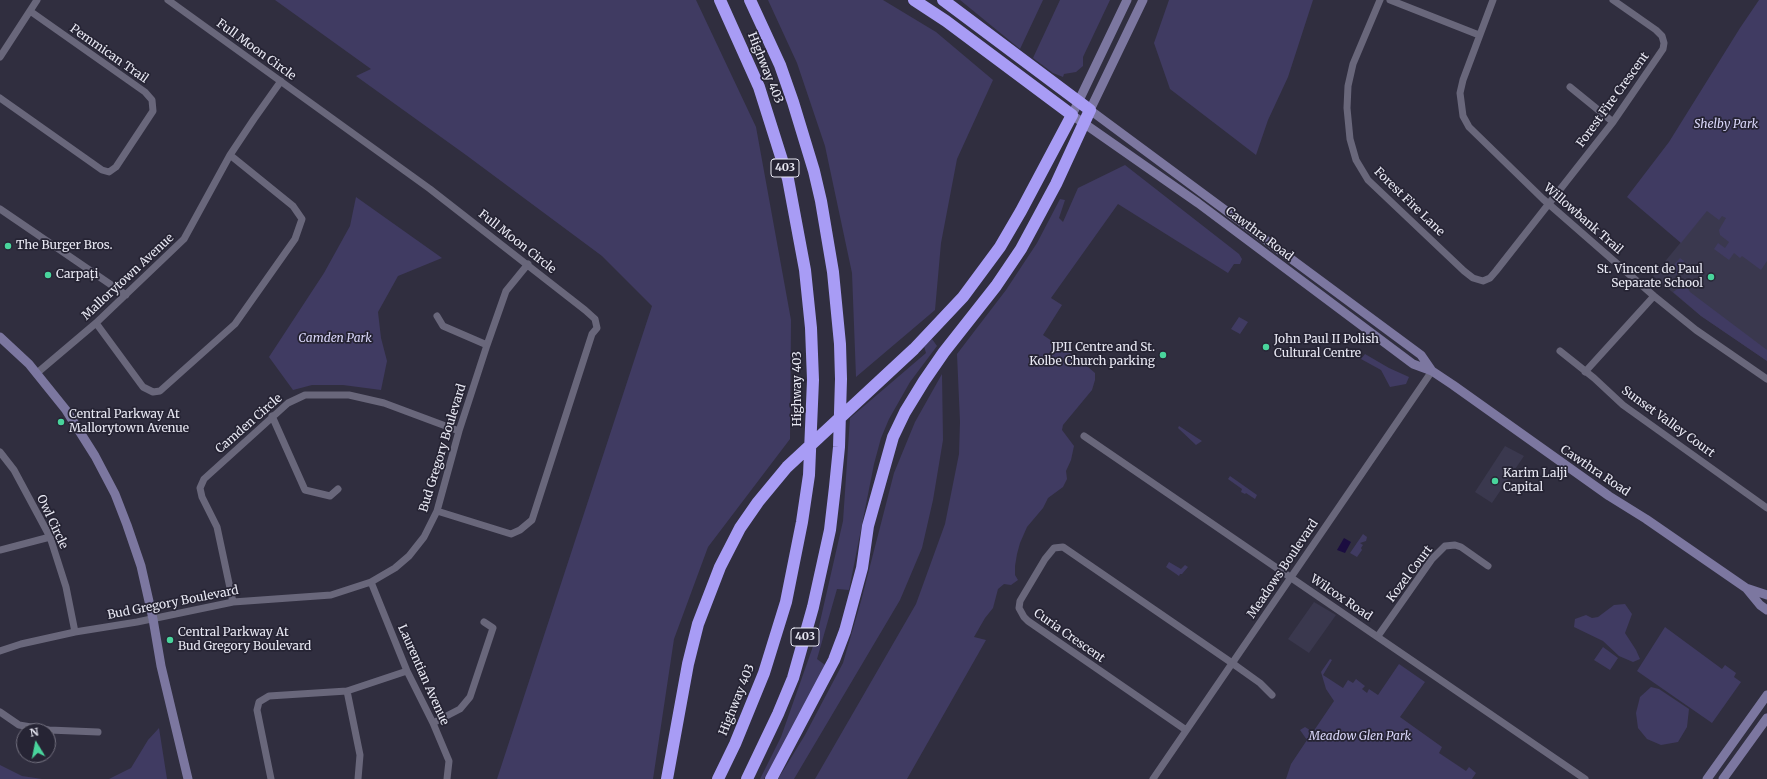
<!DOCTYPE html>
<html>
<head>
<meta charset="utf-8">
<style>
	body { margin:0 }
	#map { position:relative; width:1767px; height:779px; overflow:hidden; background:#302e3f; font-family:Merriweather,serif }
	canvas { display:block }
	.north { position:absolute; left:16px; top:723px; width:40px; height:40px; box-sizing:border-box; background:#262434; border:1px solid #747280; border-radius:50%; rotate:350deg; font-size:11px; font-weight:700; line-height:16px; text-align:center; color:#e8e8f3 }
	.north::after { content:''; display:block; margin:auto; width:14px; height:18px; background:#49d49c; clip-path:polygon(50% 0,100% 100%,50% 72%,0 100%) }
</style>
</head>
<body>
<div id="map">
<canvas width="1767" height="779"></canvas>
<div class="north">N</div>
</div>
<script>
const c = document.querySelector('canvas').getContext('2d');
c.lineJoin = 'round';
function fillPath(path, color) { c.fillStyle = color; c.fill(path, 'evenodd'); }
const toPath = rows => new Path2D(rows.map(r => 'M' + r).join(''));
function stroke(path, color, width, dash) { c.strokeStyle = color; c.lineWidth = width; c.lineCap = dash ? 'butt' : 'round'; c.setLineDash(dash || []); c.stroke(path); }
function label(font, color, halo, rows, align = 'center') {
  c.font = font + ' Merriweather,serif'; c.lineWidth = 3.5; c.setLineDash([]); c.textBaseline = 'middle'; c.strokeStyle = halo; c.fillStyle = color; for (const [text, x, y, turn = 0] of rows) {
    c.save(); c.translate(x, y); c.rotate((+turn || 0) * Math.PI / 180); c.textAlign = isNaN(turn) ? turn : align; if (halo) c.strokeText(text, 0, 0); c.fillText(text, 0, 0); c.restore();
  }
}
const built = toPath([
	[1719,196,1767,231,1767,361,1701,316,1653,276],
	[1505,446,1524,456,1492,503,1475,492],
	[1314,602,1336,615,1309,653,1288,639]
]);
const green = toPath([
	[275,0,696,0,756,127,791,320,790,439,708,547,674,639,653,779,497,779,652,306,602,256,466,155,356,76,371,69],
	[768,0,883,0,936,32,993,80,957,159,941,243,935,310,856,377,852,273,825,146,797,63],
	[960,0,1043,0,1020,49],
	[1060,0,1110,0,1083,57,1083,66,1076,72,1064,74,1063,77,1053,73,1033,58],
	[1169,0,1313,0,1288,77,1268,120,1256,155,1170,89,1154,43],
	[1759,0,1767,0,1767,261,1761,270,1742,256,1740,258,1734,253,1729,260,1714,249,1718,243,1725,248,1729,242,1720,235,1719,230,1726,218,1722,216,1719,220,1707,211,1681,243,1627,197,1669,142,1740,28],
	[1125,165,1239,254,1242,259,1240,264,1234,264,1228,273,1118,204,1051,298,1062,305,1043,335,1080,360,1095,373,1095,380,1092,390,1063,425,1062,430,1074,446,1071,460,1066,471,1067,479,1063,487,1048,498,1043,508,1027,527,1020,543,1017,554,1015,566,1015,575,1018,580,1011,585,1004,584,998,589,993,608,985,618,974,637,986,640,907,779,815,779,916,604,945,524,959,454,960,422,957,354,1006,290,1037,243,1060,199,1065,200,1059,218,1063,222,1078,188],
	[356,197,442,258,398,276,378,312,381,338,387,361,381,390,343,385,312,385,293,390,269,357,324,273,350,226],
	[1680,258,1684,261,1680,274,1669,275,1671,268],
	[1682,286,1686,286,1690,292,1767,350,1767,361,1701,316,1673,292],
	[1239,317,1248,322,1240,334,1231,329],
	[932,339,937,346,910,382,889,419,881,438,874,464,849,590,837,589,817,659,825,665,807,703,764,779,760,779,781,737,817,635,843,521,850,418,926,353,924,346],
	[1365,354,1389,368,1409,377,1406,384,1390,387,1381,370,1361,359],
	[942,374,943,440,933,500,922,548,900,600,794,779,778,779,805,735,843,663,861,601,894,473,915,422],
	[1179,426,1202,441,1196,445,1178,428],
	[1230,476,1257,495,1255,499,1246,493,1245,494,1241,492,1242,489,1228,479],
	[1363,534,1367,537,1366,541,1360,543,1363,545,1361,548,1362,550,1357,557,1350,553],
	[1169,562,1181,569,1185,565,1188,567,1182,574,1180,574,1179,576,1166,567],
	[1625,604,1632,614,1625,633,1636,650,1640,659,1633,662,1619,656,1603,641,1574,627,1575,619,1586,615,1592,618,1598,617,1614,605],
	[1665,627,1722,669,1725,665,1736,673,1734,677,1741,682,1712,723,1637,671],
	[1603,647,1618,658,1610,670,1594,660],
	[1330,659,1332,660,1323,675,1343,688,1348,680,1353,683,1356,679,1365,686,1362,689,1367,693,1369,689,1378,695,1399,664,1425,682,1400,717,1442,747,1439,753,1466,771,1469,767,1476,773,1472,779,1286,779,1291,764,1307,740,1300,730,1305,727,1313,732,1334,701,1326,689,1321,672],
	[1651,687,1659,689,1689,709,1687,727,1678,742,1661,745,1647,739,1638,728,1636,713,1640,697],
	[159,728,167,779,109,779,131,768,148,740],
	[0,765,22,776,42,779,0,779]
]);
const water = toPath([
	[1344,538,1351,542,1345,553,1337,550]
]);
const street = toPath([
	[168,0,430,189,585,310,595,319,597,328,592,334,532,520,520,530,511,534,437,511],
	[1380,0,1353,64,1348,86,1347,108,1350,139,1356,160,1368,180,1464,271,1473,278,1483,281,1490,278,1496,271,1613,122,1663,49,1664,43,1662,36,1656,30,1613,0],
	[1390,0,1479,35],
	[1493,0,1463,80,1460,93,1463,116,1469,127,1543,199,1654,296,1696,330,1767,379],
	[0,57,37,0],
	[1570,87,1613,122],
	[0,98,102,170,109,172,116,167,153,111,152,100,145,92,30,11],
	[0,209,126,295],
	[437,316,443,326,487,345],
	[96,323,143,387,153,392,160,391,235,324,295,239,302,219,293,206,230,155],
	[1560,351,1594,378,1623,405,1767,508],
	[1585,372,1654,296],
	[37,373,96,323,184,239,230,155,254,119,281,81],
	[272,416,305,490,330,496,338,489],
	[1084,436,1585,779],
	[0,452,14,470,50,537,66,587,75,632],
	[0,550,50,537],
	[371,582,407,671,433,723,449,761,447,779],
	[233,602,217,527,202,497,200,488,204,479,288,403,305,395,349,395,384,403,459,431],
	[1378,636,1432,559,1445,546,1455,545,1461,547,1488,566],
	[0,651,21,644,75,632,137,622,233,602,331,595,371,582,395,568,409,556,424,537,437,511,459,431,487,345,506,291,528,264],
	[347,691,360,755,358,779],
	[0,712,19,725,49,730,98,732],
	[433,723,460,709,470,697,493,628,484,622],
	[1186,730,1028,621,1024,617,1019,608,1020,601,1045,559,1054,548,1063,547,1232,663,1260,683,1272,695],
	[271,779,257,710,259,702,269,696,347,691,407,671],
	[1153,779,1432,371]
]);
const secondary = toPath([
	[1127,0,1072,115,1198,203,1413,364,1432,371,1453,385,1609,496,1646,519,1746,588,1767,595],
	[1143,0,1090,110,1421,355,1432,371],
	[0,337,29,364,66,410,95,456,115,494,127,525,141,566,153,619,161,666,188,779],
	[1746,588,1760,605,1767,610],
	[1707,779,1767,695],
	[1723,779,1767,718]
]);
const highway = toPath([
	[667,779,688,664,698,624,720,567,740,528,758,502,787,467,914,349,963,297,1000,247,1021,211,1072,115,946,21,914,0],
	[718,779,735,744,764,673,786,602,802,522,809,475,813,380,811,328,805,270,788,179,759,87,720,0],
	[747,779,778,714,793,678,813,607,830,530,835,487,839,447,841,379,840,344,833,272,821,201,814,171,793,102,780,65,750,0],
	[771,779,834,660,845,631,862,568,868,526,893,437,905,412,924,381,944,352,996,286,1021,249,1056,184,1090,110,943,0]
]);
const markers = [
	[8,246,4,"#49d49c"],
	[48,275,4,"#49d49c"],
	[1711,277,4,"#49d49c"],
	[1266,347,4,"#49d49c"],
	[1163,355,4,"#49d49c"],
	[61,422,4,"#49d49c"],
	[1495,481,4,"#49d49c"],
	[170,640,4,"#49d49c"]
];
const shields = [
	[785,168,28],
	[805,637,28]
];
const shieldNames = [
	["403",785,168],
	["403",805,637]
];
const streetNames = [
	["Full Moon Circle",256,50,36],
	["Pemmican Trail",109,54,35],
	["Highway 403",765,68,68],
	["Forest Fire Crescent",1613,100,-54],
	["Forest Fire Lane",1409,202,44],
	["Willowbank Trail",1583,219,41],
	["Cawthra Road",1259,234,37],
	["Full Moon Circle",517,242,38],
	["Mallorytown Avenue",128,277,-43],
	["Highway 403",798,389,-90],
	["Sunset Valley Court",1668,422,36],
	["Camden Circle",249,424,-41],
	["Bud Gregory Boulevard",443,448,-73],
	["Cawthra Road",1595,471,34],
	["Owl Circle",52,522,65],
	["Meadows Boulevard",1283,569,-56],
	["Kozel Court",1410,574,-53],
	["Wilcox Road",1341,598,34],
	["Bud Gregory Boulevard",173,603,-11],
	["Curia Crescent",1069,636,35],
	["Laurentian Avenue",423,675,66],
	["Highway 403",737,700,-68]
];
const parkNames = [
	["Shelby Park",1726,125],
	["Camden Park",335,339],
	["Meadow Glen Park",1360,737]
];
const poiNames = [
	["The Burger Bros.",16,246],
	["St. Vincent de Paul",1703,270,"right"],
	["Separate School",1703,284,"right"],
	["Carpați",56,275],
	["John Paul II Polish",1274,340],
	["Cultural Centre",1274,354],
	["JPII Centre and St.",1155,348,"right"],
	["Kolbe Church parking",1155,362,"right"],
	["Central Parkway At",69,415],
	["Mallorytown Avenue",69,429],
	["Karim Lalji",1503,474],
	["Capital",1503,488],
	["Central Parkway At",178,633],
	["Bud Gregory Boulevard",178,647]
];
fillPath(built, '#3a384e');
fillPath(green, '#403b62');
fillPath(water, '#1b0d40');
stroke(street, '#69677b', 7);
stroke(secondary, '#7c77a0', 9);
stroke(highway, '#a89cf5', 12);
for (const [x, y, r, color] of markers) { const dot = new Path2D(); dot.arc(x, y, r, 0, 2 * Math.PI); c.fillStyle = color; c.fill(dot); stroke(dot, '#262434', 1.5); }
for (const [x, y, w] of shields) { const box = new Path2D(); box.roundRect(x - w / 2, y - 9, w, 18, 3); c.fillStyle = '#262434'; c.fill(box); stroke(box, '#e8e8f3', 1); }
label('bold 11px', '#e8e8f3', null, shieldNames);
label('12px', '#e8e8f3', '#262434', streetNames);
label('italic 12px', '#dad7fa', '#262434', parkNames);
label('12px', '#e8e8f3', '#262434', poiNames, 'left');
</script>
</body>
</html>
